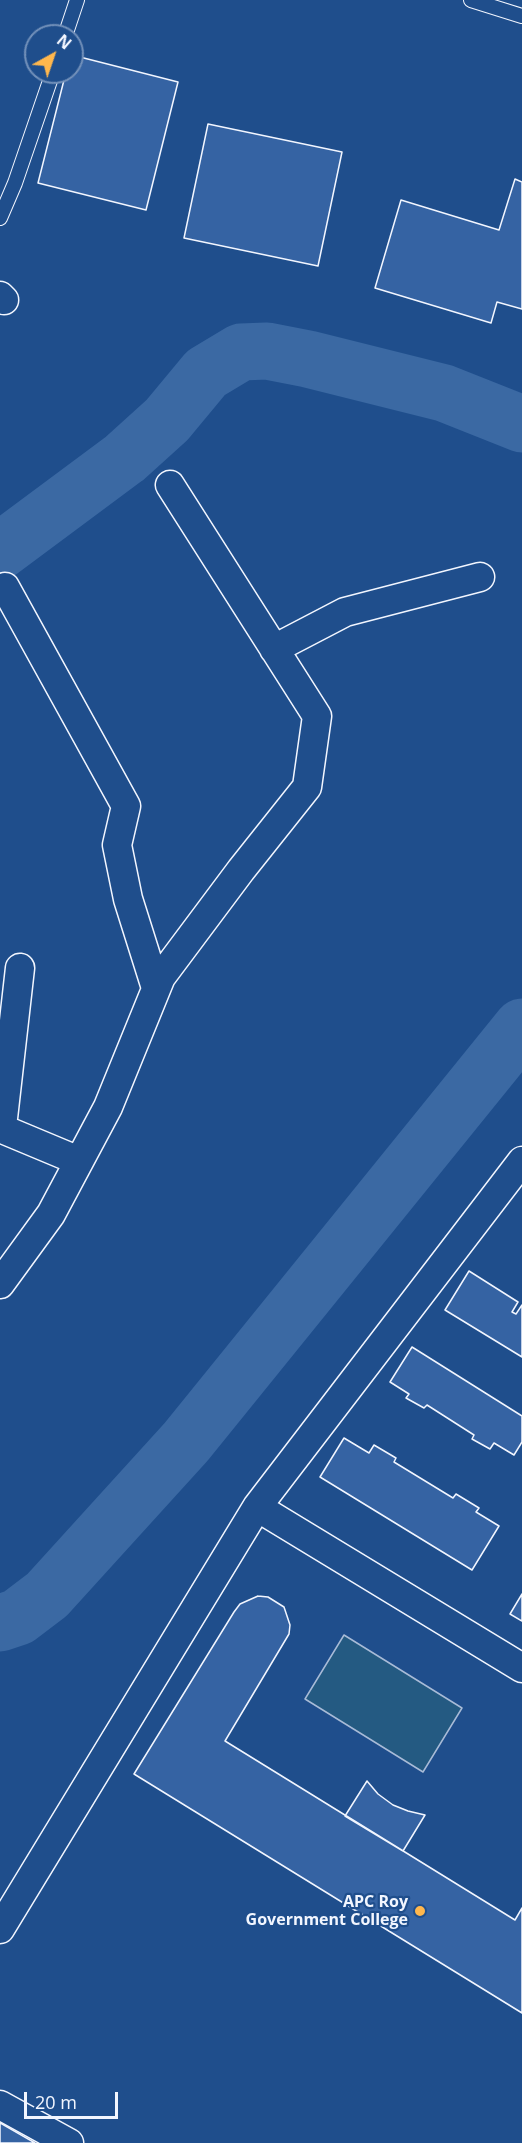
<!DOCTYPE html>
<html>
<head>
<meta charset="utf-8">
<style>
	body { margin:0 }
	#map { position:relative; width:522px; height:2143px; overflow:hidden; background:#1f4e8c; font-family:"Open Sans",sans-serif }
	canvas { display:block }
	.north { position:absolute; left:24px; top:24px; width:60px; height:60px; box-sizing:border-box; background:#1f4e8c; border:2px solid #7391ba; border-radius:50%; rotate:40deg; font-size:16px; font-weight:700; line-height:24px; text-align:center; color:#f2f6ff }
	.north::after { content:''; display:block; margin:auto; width:21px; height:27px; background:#ffb74d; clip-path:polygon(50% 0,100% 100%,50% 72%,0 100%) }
	.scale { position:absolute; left:24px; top:2092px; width:94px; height:27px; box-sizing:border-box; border:3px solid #f2f6ff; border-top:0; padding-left:8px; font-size:18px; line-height:21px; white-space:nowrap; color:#f2f6ff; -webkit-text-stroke:4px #1f4e8c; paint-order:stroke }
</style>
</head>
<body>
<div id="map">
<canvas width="522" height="2143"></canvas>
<div class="north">N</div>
<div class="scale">20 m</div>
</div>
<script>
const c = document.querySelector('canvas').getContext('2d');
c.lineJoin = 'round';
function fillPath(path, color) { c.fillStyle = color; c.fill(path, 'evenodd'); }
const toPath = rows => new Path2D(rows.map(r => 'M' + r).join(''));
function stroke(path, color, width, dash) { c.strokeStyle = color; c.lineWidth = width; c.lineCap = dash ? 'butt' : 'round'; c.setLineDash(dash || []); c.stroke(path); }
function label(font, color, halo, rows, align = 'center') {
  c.font = font + ' "Open Sans",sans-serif'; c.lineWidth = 4.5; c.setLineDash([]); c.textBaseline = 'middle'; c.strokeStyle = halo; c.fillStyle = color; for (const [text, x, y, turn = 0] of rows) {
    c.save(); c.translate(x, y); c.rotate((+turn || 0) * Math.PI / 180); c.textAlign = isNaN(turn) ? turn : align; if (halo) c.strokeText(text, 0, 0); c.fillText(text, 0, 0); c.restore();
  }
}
const green = toPath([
	[344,1635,462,1708,423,1772,305,1699,344,1635]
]);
const river = toPath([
	[0,551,125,458,167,420,206,373,241,352,267,351,308,359,444,393,522,424],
	[0,1623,18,1617,47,1595,186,1442,522,1027]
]);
const building = toPath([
	[72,55,178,82,146,210,38,183,66,72,72,72,72,55],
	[208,124,342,152,318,266,184,238,208,124],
	[515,179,522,182,522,309,497,302,491,323,375,288,401,200,499,230,515,179],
	[469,1271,518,1302,512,1312,516,1314,522,1305,522,1357,445,1310,469,1271],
	[412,1347,522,1416,522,1442,514,1455,494,1443,490,1449,472,1439,474,1435,427,1405,424,1408,406,1398,409,1394,390,1382,412,1347],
	[344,1438,369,1453,374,1445,396,1458,394,1462,453,1498,456,1494,479,1508,476,1512,499,1526,472,1570,320,1477,344,1438],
	[522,1594,522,1621,510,1614,522,1594],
	[258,1596,268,1597,284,1607,290,1625,289,1634,225,1741,515,1920,522,1908,522,2013,134,1774,234,1612,240,1604,258,1596],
	[367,1781,378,1794,393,1805,408,1811,425,1815,403,1851,345,1816,367,1781],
	[0,2123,35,2143,0,2143,0,2123]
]);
const lane = toPath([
	[471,0,522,16],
	[65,36,77,0],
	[0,218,15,183,53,72]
]);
const street = toPath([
	[0,296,4,300],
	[5,587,126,806,117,845,128,899,156,988],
	[274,649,345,612,480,577],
	[2,1127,20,968],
	[0,1128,79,1161],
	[0,1284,51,1214,108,1107,161,977,241,870,307,787,317,716,170,485],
	[257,1507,522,1668],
	[0,1929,257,1507,522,1161],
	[0,2105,69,2143]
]);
const markers = [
	[420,1911,6,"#ffb74d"]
];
const poiNames = [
	["APC Roy",408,1902],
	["Government College",408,1920]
];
fillPath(green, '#245a82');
stroke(green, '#a8bbd7', 1.5);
stroke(river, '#3b69a3', 57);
fillPath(building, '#3563a3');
stroke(building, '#f2f6ff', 1.5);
stroke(lane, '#f2f6ff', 16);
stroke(street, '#f2f6ff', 31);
stroke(lane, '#1f4e8c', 14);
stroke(street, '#1f4e8c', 28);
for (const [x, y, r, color] of markers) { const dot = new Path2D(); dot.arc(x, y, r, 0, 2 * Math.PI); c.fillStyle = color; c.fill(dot); stroke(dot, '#1f4e8c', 2); }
label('bold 16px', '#f2f6ff', '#1f4e8c', poiNames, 'right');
</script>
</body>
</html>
